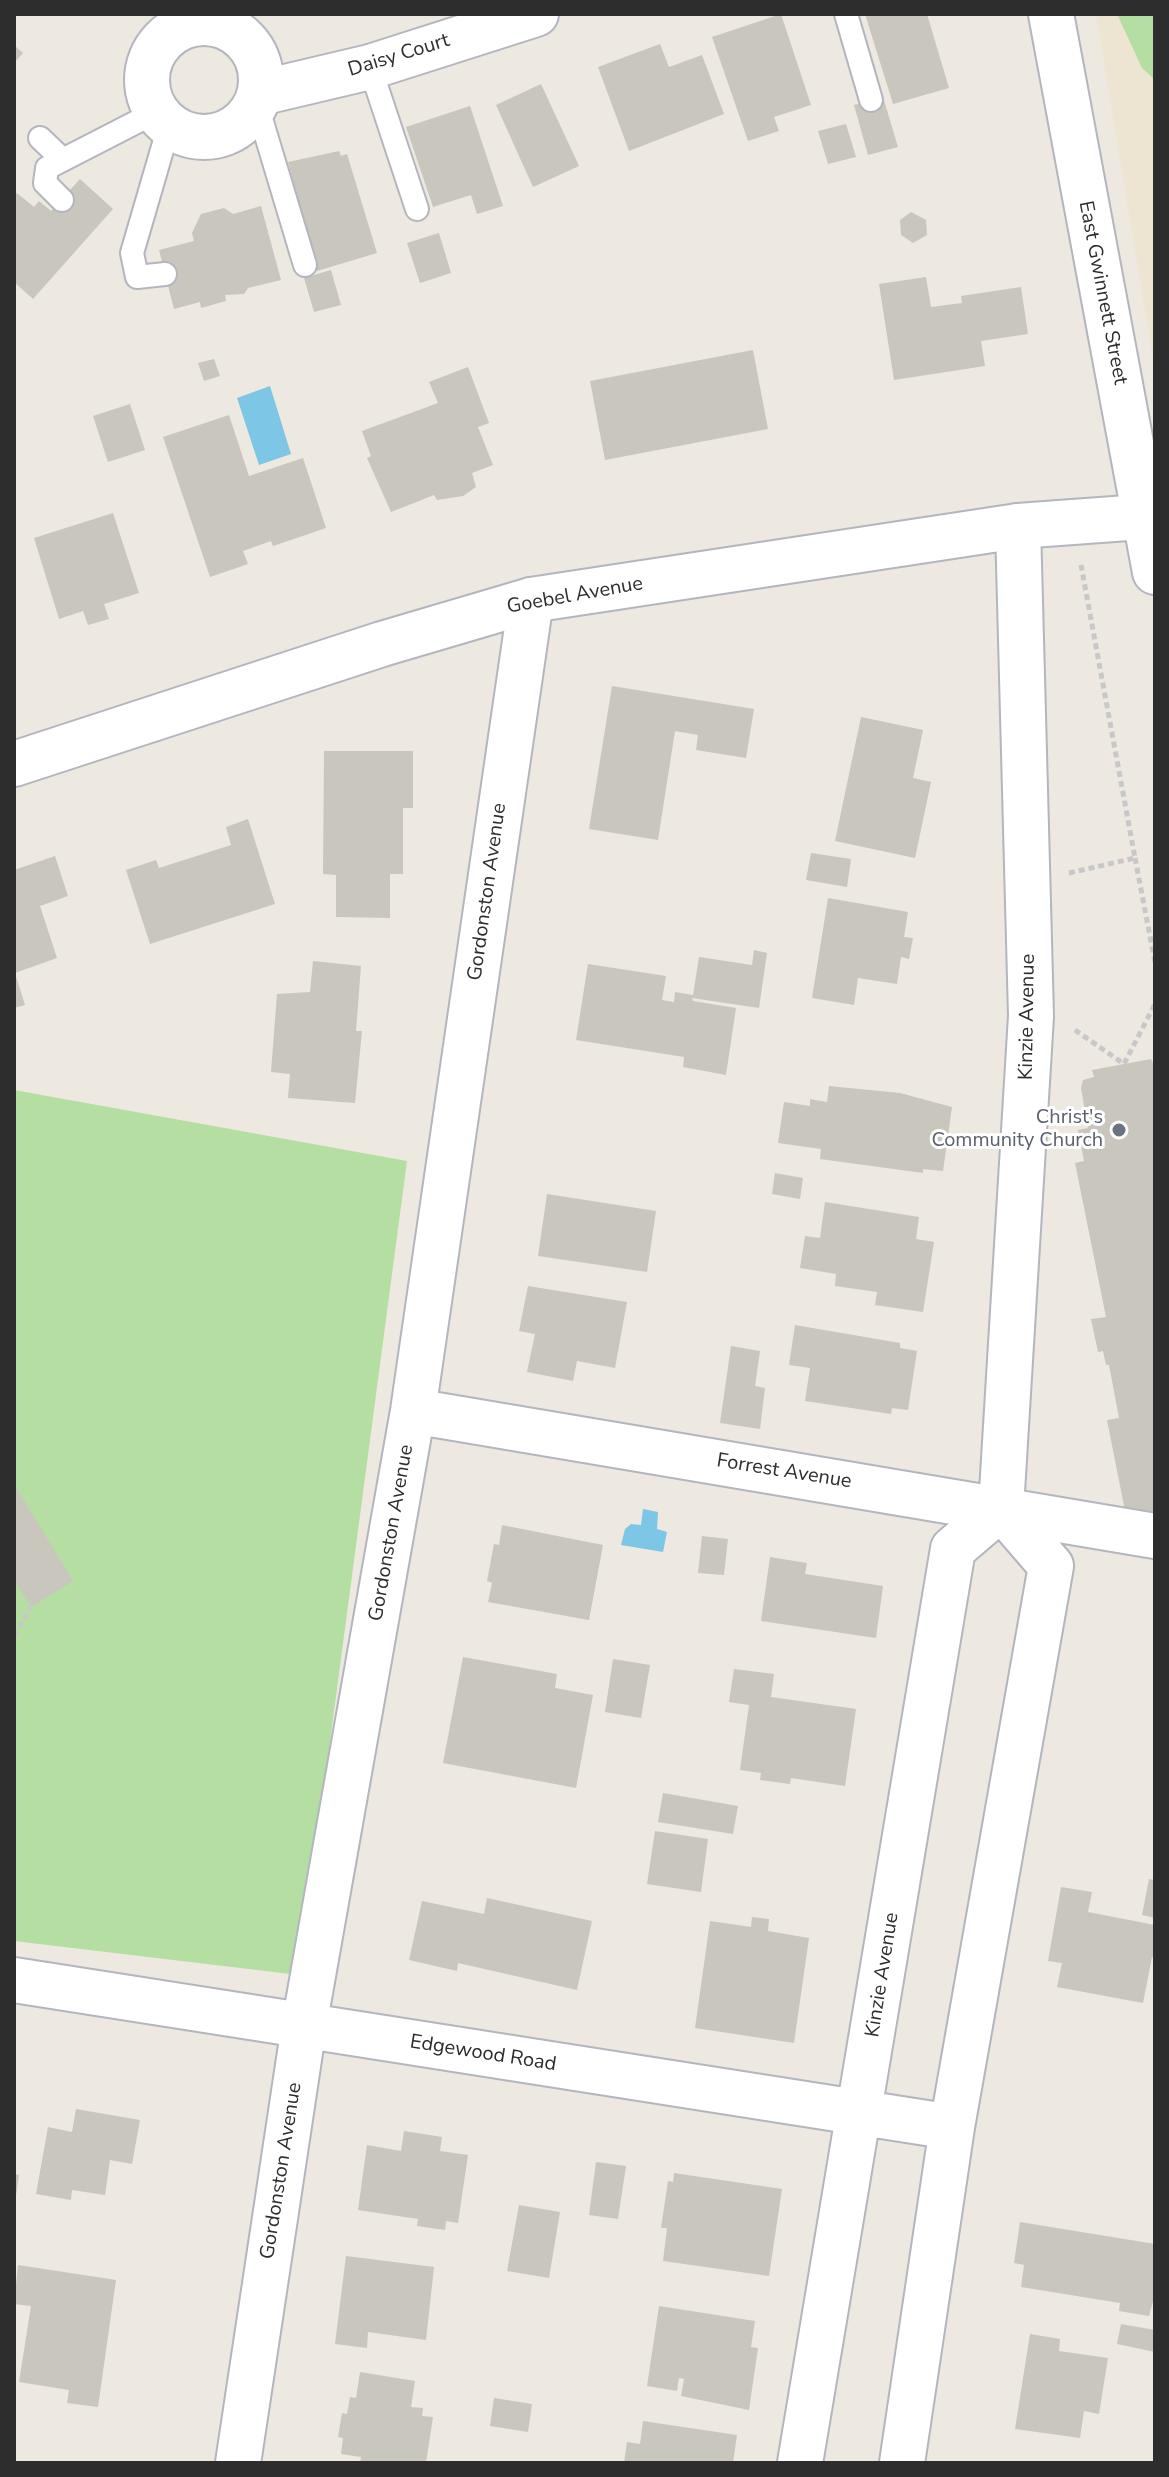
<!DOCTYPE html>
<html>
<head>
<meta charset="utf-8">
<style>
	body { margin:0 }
	#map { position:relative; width:1169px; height:2477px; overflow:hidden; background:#ede8e0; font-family:"Nunito Sans",sans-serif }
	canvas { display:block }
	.frame { position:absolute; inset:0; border:16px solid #2d2d2d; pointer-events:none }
</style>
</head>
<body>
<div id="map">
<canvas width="1169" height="2477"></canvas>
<div class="frame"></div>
</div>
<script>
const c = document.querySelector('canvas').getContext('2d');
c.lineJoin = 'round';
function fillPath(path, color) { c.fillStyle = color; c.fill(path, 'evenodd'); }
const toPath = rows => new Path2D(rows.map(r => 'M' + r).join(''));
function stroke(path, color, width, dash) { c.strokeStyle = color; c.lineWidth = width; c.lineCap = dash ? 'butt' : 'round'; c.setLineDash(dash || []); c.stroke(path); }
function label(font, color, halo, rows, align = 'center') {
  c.font = font + ' "Nunito Sans",sans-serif'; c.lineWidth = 6; c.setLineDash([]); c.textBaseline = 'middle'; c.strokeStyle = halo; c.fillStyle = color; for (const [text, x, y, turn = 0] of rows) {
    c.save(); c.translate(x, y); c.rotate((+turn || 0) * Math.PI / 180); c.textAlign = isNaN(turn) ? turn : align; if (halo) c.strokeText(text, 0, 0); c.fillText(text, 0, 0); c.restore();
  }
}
const education = toPath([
	[1096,14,1155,14,1155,370]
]);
const green = toPath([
	[1117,14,1155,14,1155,80,1142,68],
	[14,1090,407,1161,299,1975,14,1941]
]);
const water = toPath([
	[270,386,291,454,259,465,237,398],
	[643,1509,658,1512,657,1529,667,1532,663,1552,621,1545,625,1529,631,1524,641,1525]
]);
const building = toPath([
	[781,14,811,105,774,117,779,131,748,141,712,37],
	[865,14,927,14,949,88,893,104],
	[660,44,669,67,702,55,724,114,629,151,598,67],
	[14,45,23,53,14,63],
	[541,84,579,166,533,187,496,105],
	[883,97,898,147,868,155,854,105],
	[470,106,503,206,477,214,471,195,433,207,406,127],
	[846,124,856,157,828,164,818,131],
	[339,151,341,156,347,154,377,253,317,271,288,162],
	[80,179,113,209,33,299,14,282,14,196,17,193,34,207,39,201,51,211],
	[261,206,281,280,248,288,244,294,225,295,226,301,201,308,200,302,174,309,159,250,194,241,192,233,201,214,224,208,233,214],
	[911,212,926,220,927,235,913,243,901,235,900,220],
	[439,233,451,273,420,283,407,243],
	[331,270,341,305,314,312,304,278],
	[926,277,931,307,962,303,961,296,1021,287,1028,334,981,341,985,366,894,380,879,284],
	[753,350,768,429,605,460,590,381],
	[214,359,220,376,204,381,198,363],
	[468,367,489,423,478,427,493,465,472,473,476,487,463,496,437,500,434,495,391,512,367,458,371,456,362,431,438,403,429,382],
	[130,404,145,450,108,462,93,416],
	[229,415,249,476,303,458,326,528,273,546,271,541,243,551,248,564,210,577,163,437],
	[113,513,139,593,104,604,109,619,88,625,83,611,59,619,34,538],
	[612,686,754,709,746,758,696,750,698,735,675,731,658,840,589,829],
	[861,717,923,730,913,778,931,782,915,858,835,841],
	[324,751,413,751,413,808,403,808,403,874,390,874,390,918,336,917,336,875,323,874],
	[248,819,275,904,150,944,126,870,156,860,159,868,231,845,226,827],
	[811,853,851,859,847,887,806,880],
	[55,856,68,896,40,906,57,958,15,973,25,1005,14,1008,14,870],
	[828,898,908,912,904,937,913,938,909,959,901,957,897,984,858,978,854,1005,812,998],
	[754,950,767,953,759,1008,692,998,693,1001,736,1008,726,1075,683,1067,684,1057,576,1040,588,964,666,976,662,1000,674,1002,675,992,693,995,699,957,752,965],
	[313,961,361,966,356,1031,362,1031,355,1103,288,1098,290,1074,271,1072,277,994,310,992],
	[1151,1059,1155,1067,1155,1511,1126,1516,1107,1420,1119,1418,1109,1365,1106,1365,1103,1351,1098,1352,1091,1319,1106,1317,1075,1163,1084,1161,1078,1130,1088,1128,1081,1088,1083,1080,1094,1077,1092,1070],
	[829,1086,900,1093,952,1107,943,1171,923,1169,923,1173,820,1159,821,1149,778,1143,784,1102,810,1106,810,1099,827,1102],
	[775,1173,803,1178,800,1199,772,1194],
	[547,1194,656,1211,647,1272,538,1256],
	[825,1202,919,1217,916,1239,934,1242,923,1312,875,1305,877,1292,835,1286,836,1274,800,1268,805,1236,820,1238],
	[528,1286,627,1302,615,1368,577,1361,573,1381,527,1372,535,1334,519,1331],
	[795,1325,900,1343,900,1348,917,1351,908,1410,892,1408,891,1414,805,1401,810,1368,789,1365],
	[731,1346,760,1351,755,1386,765,1388,760,1429,720,1423],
	[14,1484,73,1581,31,1607,14,1580],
	[502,1525,603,1545,589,1620,488,1602,492,1583,487,1581,494,1544,499,1545],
	[702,1536,728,1539,724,1575,698,1573],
	[770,1557,807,1563,805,1574,883,1586,876,1638,761,1621],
	[463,1657,557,1674,555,1688,593,1695,576,1788,443,1763],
	[613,1659,650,1665,641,1718,605,1712],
	[734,1669,774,1674,771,1697,856,1709,845,1786,791,1778,790,1784,760,1780,761,1773,740,1770,749,1705,729,1702],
	[663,1793,738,1806,733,1834,658,1822],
	[655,1831,708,1839,701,1892,647,1884],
	[1149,1879,1155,1880,1155,1918,1142,1915],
	[1061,1887,1092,1892,1088,1912,1155,1925,1155,1958,1152,1957,1143,2003,1057,1987,1062,1963,1048,1961],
	[487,1898,592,1921,577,1990,458,1963,457,1971,409,1960,422,1901,484,1914],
	[752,1917,769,1919,768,1931,809,1938,794,2043,695,2028,710,1921,751,1927],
	[76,2109,140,2120,132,2164,110,2160,105,2195,72,2190,71,2200,36,2194,48,2127,72,2132],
	[404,2131,442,2137,440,2151,468,2155,458,2223,446,2221,445,2230,417,2226,418,2219,358,2210,367,2145,401,2151],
	[596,2162,626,2166,618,2219,589,2215],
	[674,2173,782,2189,769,2276,663,2261,667,2228,661,2228,668,2181,673,2182],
	[14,2174,19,2175,16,2196,14,2196],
	[519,2205,560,2212,549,2278,507,2271],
	[1020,2222,1155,2244,1155,2294,1149,2316,1119,2311,1120,2303,1021,2287,1024,2265,1014,2263],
	[346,2256,434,2267,426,2340,368,2332,367,2348,335,2344],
	[18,2265,116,2280,98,2407,67,2403,69,2390,19,2382,31,2306,14,2304],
	[659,2306,755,2321,751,2347,758,2348,749,2410,681,2396,684,2379,679,2378,677,2391,647,2386],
	[1121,2324,1155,2330,1155,2352,1117,2344],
	[1030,2334,1060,2339,1059,2351,1108,2358,1099,2414,1084,2411,1080,2438,1015,2429],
	[360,2372,415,2381,411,2407,423,2408,422,2416,433,2417,426,2463,360,2463,361,2457,341,2454,343,2438,338,2437,342,2413,347,2414,350,2397,356,2398],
	[494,2398,532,2404,528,2432,490,2426],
	[643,2421,737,2435,733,2463,624,2463,627,2442,640,2444]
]);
const path = toPath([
	[1135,858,1155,962],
	[1069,873,1135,858,1081,565],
	[1075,1030,1124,1064,1155,1004],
	[14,1636,31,1607]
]);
const service = toPath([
	[846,14,871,100],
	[370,67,417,209],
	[256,102,305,265],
	[40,138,62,159],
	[62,200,45,183,47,168,156,112],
	[165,274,137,277,132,253,169,126]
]);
const minor = toPath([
	'147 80a57 57 0 1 1 114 0a57 57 0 1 1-114 0Z',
	[260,93,370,67,536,14],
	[413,1411,1155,1536],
	[14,1980,952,2127],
	[238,2463,304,2026,413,1411,531,600],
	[800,2463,953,1549,1001,1508],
	[902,2463,952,2127,1051,1566,1001,1508,1031,1016,1018,526]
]);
const tertiary = toPath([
	[14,764,382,644,531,600,1018,526,1155,516]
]);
const secondary = toPath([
	[1051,14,1155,572]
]);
const markers = [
	[1119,1130,8,"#6b7280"]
];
const streetNames = [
	["Daisy Court",399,56,-17],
	["East Gwinnett Street",1102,293,79],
	["Goebel Avenue",575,596,-10],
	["Gordonston Avenue",488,892,-82],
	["Kinzie Avenue",1028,1017,-89],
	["Forrest Avenue",784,1472,9],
	["Gordonston Avenue",392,1533,-80],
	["Kinzie Avenue",883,1975,-81],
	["Edgewood Road",483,2054,9],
	["Gordonston Avenue",282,2171,-81]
];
const worshipNames = [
	["Christ's",1103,1118],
	["Community Church",1103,1141]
];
fillPath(education, '#ede5d1');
fillPath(green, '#b4dea2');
fillPath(water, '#7dc6e5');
fillPath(building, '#c9c6be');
stroke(service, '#b4b6bf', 26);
stroke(minor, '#b4b6bf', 48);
stroke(tertiary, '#b4b6bf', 48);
stroke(secondary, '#b4b6bf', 48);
stroke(path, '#c8c8c8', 5, [6, 4]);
stroke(service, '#fff', 22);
stroke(minor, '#fff', 44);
stroke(tertiary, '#fff', 44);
stroke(secondary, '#fff', 44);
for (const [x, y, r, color] of markers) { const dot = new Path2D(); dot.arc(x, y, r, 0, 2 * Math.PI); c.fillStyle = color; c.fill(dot); stroke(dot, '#fff', 3); }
label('20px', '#2d2d2d', '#fff', streetNames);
label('20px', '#5b616d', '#fff', worshipNames, 'right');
</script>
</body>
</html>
